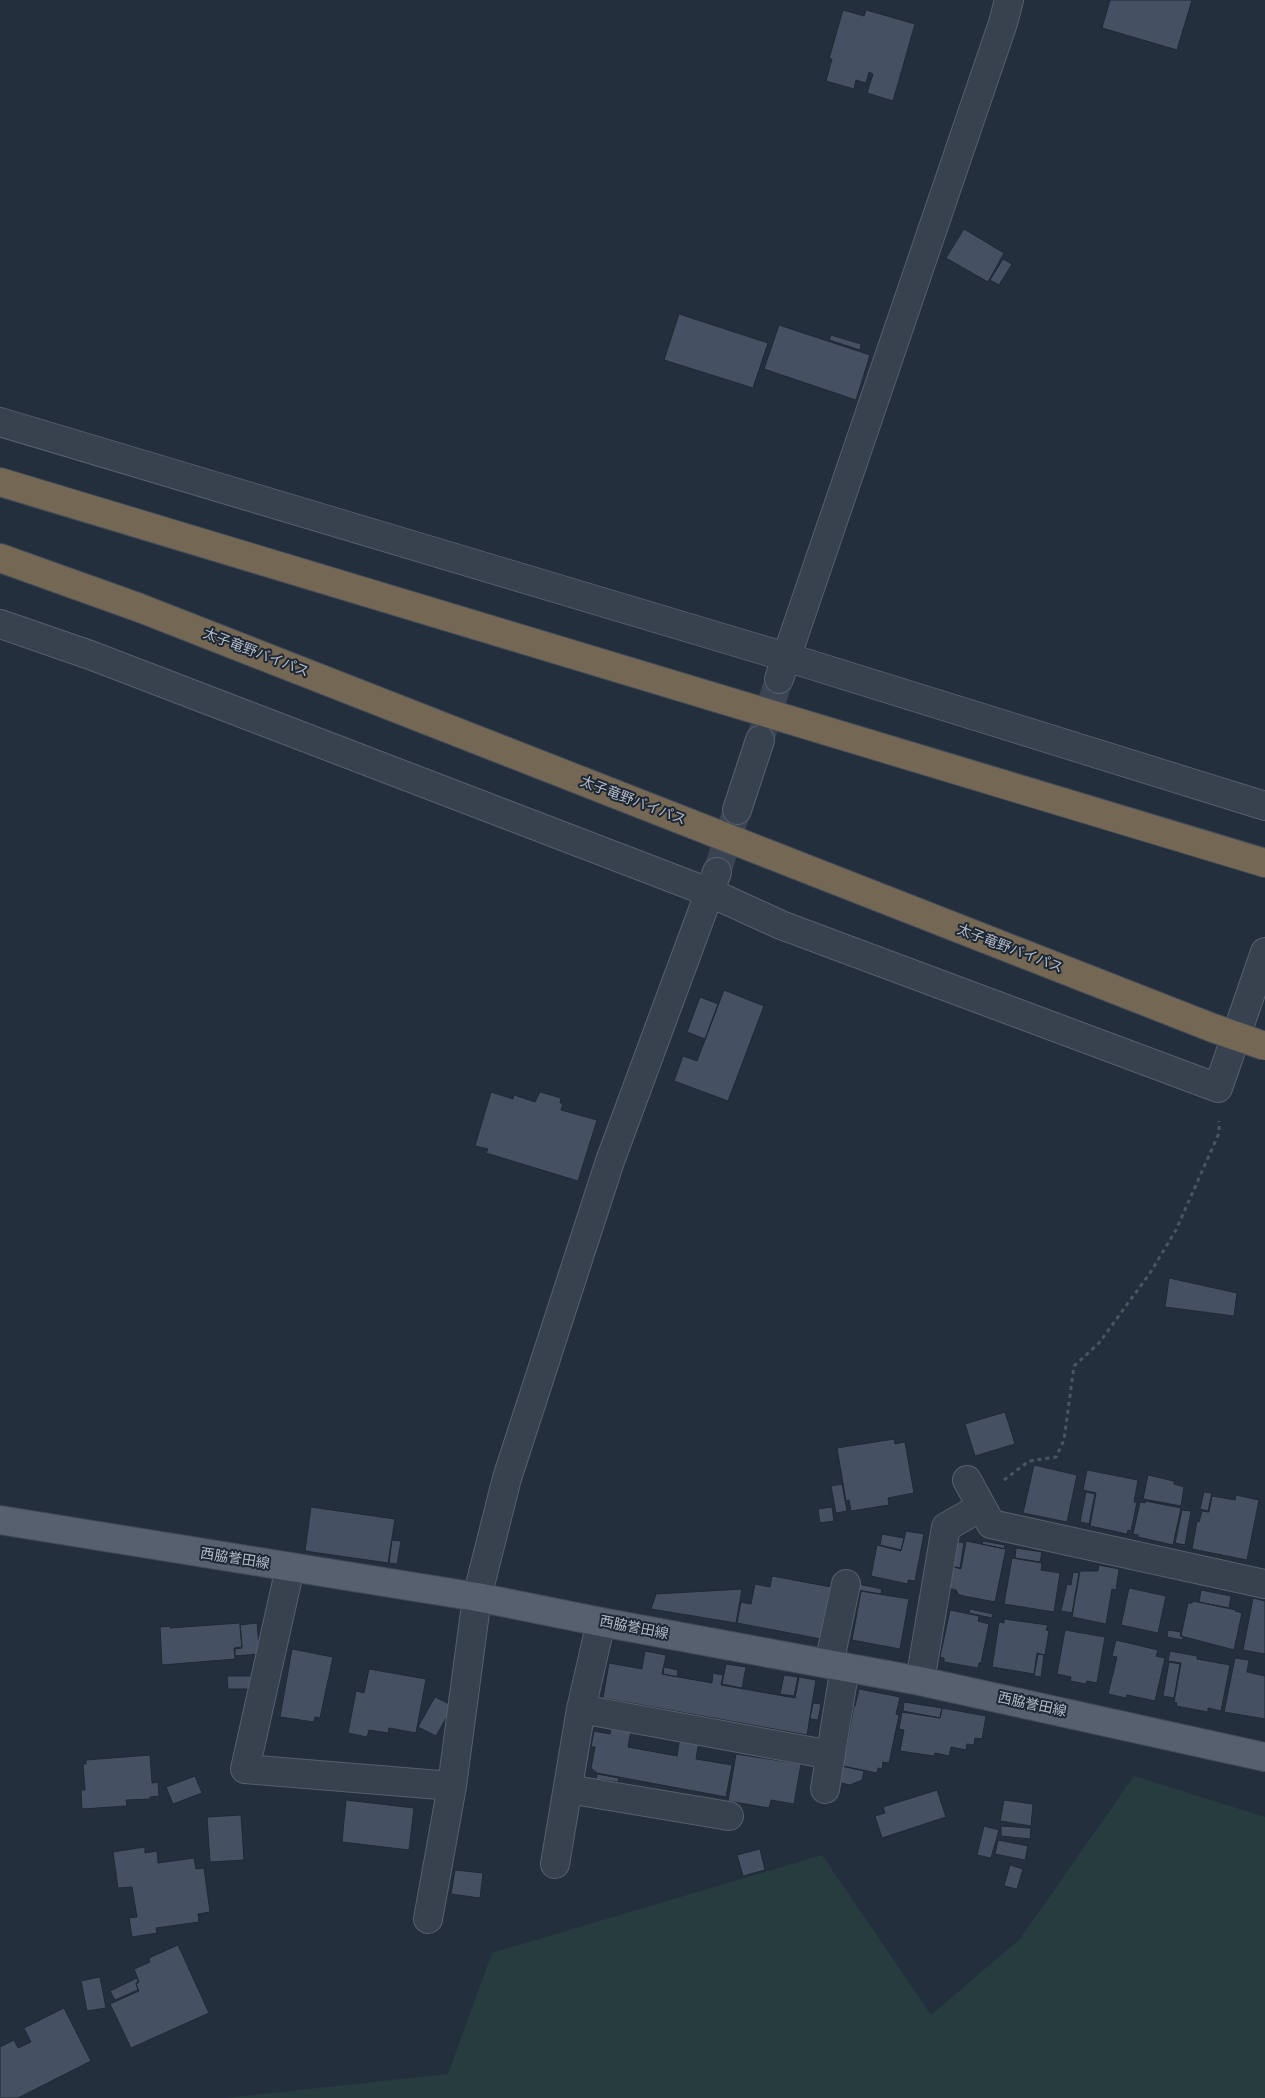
<!DOCTYPE html>
<html>
<head>
<meta charset="utf-8">
<style>
	body { margin:0 }
	canvas { display:block; background:#242f3e }
</style>
</head>
<body>
<canvas width="1265" height="2098"></canvas>
<script>
const c = document.querySelector('canvas').getContext('2d');
c.lineJoin = 'round';
function fillPath(path, color) { c.fillStyle = color; c.fill(path, 'evenodd'); }
const toPath = rows => new Path2D(rows.map(r => 'M' + r).join(''));
function stroke(path, color, width, dash) { c.strokeStyle = color; c.lineWidth = width; c.lineCap = dash ? 'butt' : 'round'; c.setLineDash(dash || []); c.stroke(path); }
function label(font, color, halo, rows, align = 'center') {
  c.font = font + ' Karla,"Noto Sans JP",sans-serif'; c.lineWidth = 4; c.setLineDash([]); c.textBaseline = 'middle'; c.strokeStyle = halo; c.fillStyle = color; for (const [text, x, y, turn = 0] of rows) {
    c.save(); c.translate(x, y); c.rotate((+turn || 0) * Math.PI / 180); c.textAlign = isNaN(turn) ? turn : align; if (halo) c.strokeText(text, 0, 0); c.fillText(text, 0, 0); c.restore();
  }
}
const green = toPath([
	[1134,1776,1265,1817,1265,2098,226,2098,448,2074,492,1953,822,1855,931,2015,1020,1939]
]);
const building = toPath([
	[1110,0,1192,0,1177,50,1102,28,1110,0],
	[843,10,864,16,866,10,915,24,893,101,867,93,873,74,869,72,866,83,856,80,854,89,826,81,832,59,829,59,843,10],
	[964,229,1004,253,988,282,946,258,964,229],
	[1003,259,1012,264,999,285,990,280,1003,259],
	[679,314,768,343,753,388,664,360,679,314],
	[779,325,870,355,856,400,764,369,779,325],
	[831,335,861,344,860,350,829,340,831,335],
	[724,990,764,1006,728,1101,674,1081,683,1056,697,1061,724,990],
	[700,997,718,1004,705,1039,687,1032,700,997],
	[491,1092,513,1099,514,1095,535,1102,540,1092,561,1098,560,1103,563,1103,561,1110,597,1120,578,1181,486,1153,488,1149,475,1146,491,1092],
	[1169,1278,1237,1293,1234,1316,1165,1307,1169,1278],
	[1005,1412,1015,1444,975,1456,965,1424,1005,1412],
	[894,1439,895,1444,905,1442,914,1493,888,1498,889,1505,851,1511,849,1500,846,1501,837,1448,894,1439],
	[1034,1465,1077,1475,1067,1522,1023,1513,1034,1465],
	[1087,1470,1138,1480,1134,1502,1137,1502,1131,1531,1128,1530,1127,1534,1090,1526,1096,1493,1083,1490,1087,1470],
	[1148,1475,1174,1481,1174,1484,1184,1487,1181,1506,1143,1499,1148,1475],
	[842,1484,847,1511,836,1513,831,1486,842,1484],
	[1086,1492,1095,1494,1089,1524,1080,1522,1086,1492],
	[1204,1492,1212,1493,1208,1511,1200,1509,1204,1492],
	[1236,1495,1259,1500,1247,1560,1192,1549,1197,1521,1199,1522,1202,1511,1209,1512,1212,1496,1235,1500,1236,1495],
	[1145,1501,1181,1508,1173,1545,1138,1537,1138,1535,1133,1534,1140,1502,1145,1503,1145,1501],
	[311,1507,395,1519,388,1563,305,1551,311,1507],
	[832,1507,834,1521,820,1523,818,1509,832,1507],
	[1182,1510,1191,1511,1185,1545,1175,1543,1182,1510],
	[906,1531,924,1534,915,1581,908,1580,908,1584,871,1576,877,1545,901,1551,906,1531],
	[882,1534,904,1538,901,1550,880,1545,882,1534],
	[392,1540,401,1541,397,1564,389,1563,392,1540],
	[954,1541,964,1543,960,1568,950,1566,954,1541],
	[966,1541,1006,1549,995,1602,959,1595,956,1590,947,1588,951,1566,961,1569,966,1541],
	[983,1541,1005,1545,1004,1549,982,1544,983,1541],
	[1016,1548,1042,1552,1040,1562,1015,1558,1016,1548],
	[1012,1558,1042,1563,1041,1570,1060,1573,1054,1612,1004,1604,1012,1558],
	[1099,1565,1119,1569,1116,1590,1112,1589,1106,1624,1072,1617,1080,1571,1098,1571,1099,1565],
	[1073,1572,1079,1573,1072,1613,1061,1611,1067,1584,1071,1585,1073,1572],
	[772,1576,831,1587,821,1639,737,1623,741,1602,751,1604,755,1584,770,1587,772,1576],
	[858,1584,882,1589,881,1594,857,1590,858,1584],
	[1129,1588,1166,1596,1158,1633,1121,1625,1129,1588],
	[742,1589,736,1623,651,1609,656,1594,742,1589],
	[1201,1590,1231,1596,1229,1608,1199,1602,1201,1590],
	[861,1591,909,1599,900,1649,852,1640,861,1591],
	[1253,1598,1265,1601,1265,1654,1243,1650,1253,1598],
	[1193,1601,1236,1610,1235,1611,1242,1613,1234,1650,1181,1636,1188,1603,1192,1603,1193,1601],
	[970,1609,993,1614,992,1618,969,1613,970,1609],
	[950,1610,979,1616,978,1621,989,1624,981,1663,979,1663,978,1668,944,1662,944,1658,940,1657,950,1610],
	[1004,1619,1048,1625,1046,1630,1049,1631,1045,1655,1037,1653,1034,1674,992,1667,999,1622,1004,1623,1004,1619],
	[240,1623,242,1647,234,1648,235,1659,162,1665,160,1627,170,1626,170,1628,240,1623],
	[257,1623,260,1654,235,1656,235,1649,242,1648,240,1625,257,1623],
	[1065,1630,1105,1637,1097,1683,1087,1681,1086,1684,1070,1681,1071,1677,1057,1674,1065,1630],
	[1168,1630,1181,1632,1180,1636,1183,1637,1183,1640,1167,1637,1168,1630],
	[1116,1640,1158,1650,1156,1656,1165,1658,1155,1701,1127,1695,1126,1698,1108,1694,1117,1657,1112,1656,1116,1640],
	[292,1649,333,1657,320,1718,315,1717,314,1722,280,1717,292,1649],
	[645,1651,666,1655,662,1674,712,1683,713,1673,723,1675,721,1685,795,1698,799,1677,816,1680,807,1735,603,1698,609,1663,642,1669,645,1651],
	[1170,1651,1197,1656,1197,1659,1230,1665,1221,1711,1208,1708,1208,1712,1176,1706,1177,1703,1174,1702,1181,1663,1168,1661,1170,1651],
	[1038,1654,1044,1655,1041,1677,1034,1676,1038,1654],
	[1235,1658,1249,1660,1247,1672,1265,1676,1265,1719,1224,1712,1235,1658],
	[1169,1662,1180,1664,1174,1698,1163,1696,1169,1662],
	[726,1664,746,1667,742,1688,722,1684,726,1664],
	[664,1667,678,1670,677,1677,663,1674,664,1667],
	[369,1669,426,1679,416,1733,389,1728,388,1733,369,1730,367,1737,348,1733,356,1691,364,1693,369,1669],
	[784,1675,798,1677,794,1696,780,1694,784,1675],
	[227,1676,253,1676,253,1689,228,1689,227,1676],
	[859,1689,900,1697,896,1714,899,1715,889,1763,883,1762,882,1769,878,1768,877,1773,843,1766,854,1706,855,1706,859,1689],
	[435,1697,453,1706,436,1736,418,1727,435,1697],
	[904,1702,942,1708,940,1718,903,1711,904,1702],
	[813,1703,821,1704,818,1720,810,1719,813,1703],
	[942,1708,986,1716,982,1739,975,1738,974,1745,967,1744,966,1750,951,1747,949,1756,935,1753,934,1756,900,1751,904,1730,899,1729,902,1712,940,1718,942,1708],
	[613,1722,632,1725,628,1747,677,1756,680,1737,699,1741,696,1759,732,1765,726,1797,597,1773,591,1768,595,1747,591,1747,594,1731,610,1734,613,1722],
	[784,1731,807,1736,806,1738,784,1734,784,1731],
	[736,1754,801,1764,794,1804,771,1800,769,1808,728,1801,736,1754],
	[150,1755,152,1783,158,1782,159,1796,150,1797,150,1799,126,1800,127,1806,82,1809,81,1790,85,1790,83,1764,86,1764,86,1760,150,1755],
	[841,1766,864,1771,862,1780,850,1785,837,1782,841,1766],
	[597,1774,619,1778,618,1782,596,1779,597,1774],
	[195,1776,202,1793,173,1804,166,1787,195,1776],
	[937,1790,946,1817,882,1838,875,1816,885,1813,883,1807,937,1790],
	[346,1800,414,1808,409,1850,342,1842,346,1800],
	[1004,1800,1033,1804,1031,1826,1000,1821,1004,1800],
	[241,1815,244,1860,210,1862,207,1817,241,1815],
	[984,1826,999,1830,991,1858,977,1855,984,1826],
	[1001,1826,1031,1828,1030,1839,1001,1836,1001,1826],
	[998,1840,1028,1846,1025,1860,995,1854,998,1840],
	[145,1847,145,1853,157,1851,158,1863,194,1858,196,1869,204,1868,210,1912,198,1914,199,1922,156,1928,157,1933,132,1937,129,1918,137,1917,132,1887,118,1888,113,1852,145,1847],
	[760,1849,765,1870,743,1876,737,1855,760,1849],
	[1010,1865,1023,1869,1017,1889,1004,1886,1010,1865],
	[455,1870,483,1873,480,1898,451,1894,455,1870],
	[178,1945,209,2013,131,2048,110,2004,139,1991,136,1984,139,1982,134,1969,150,1962,149,1958,178,1945],
	[100,1977,106,2008,87,2011,81,1981,100,1977],
	[137,1978,138,1982,136,1983,138,1990,115,2000,110,1991,137,1978],
	[64,2008,91,2061,18,2098,0,2098,0,2047,14,2040,18,2048,31,2042,24,2028,64,2008]
]);
const minorTunnel = toPath([
	[760,740,779,679],
	[717,872,737,810]
]);
const path = toPath([
	[1004,1480,1029,1461,1056,1457,1064,1440,1074,1366,1099,1343,1150,1273,1176,1230,1219,1133,1219,1121]
]);
const minor = toPath([
	[0,422,786,657,1265,806],
	[0,624,90,655,711,893,781,925,1218,1088,1265,952],
	[779,679,1003,23,1009,0],
	[737,810,760,740],
	[967,1480,991,1524,1265,1584],
	[290,1568,245,1769,452,1786],
	[829,1664,846,1584],
	[920,1681,946,1527,981,1507],
	[581,1709,831,1755],
	[568,1789,729,1816],
	[825,1789,845,1667],
	[555,1864,581,1709,601,1622],
	[428,1919,452,1786,477,1597,507,1478,610,1161,717,872]
]);
const major = toPath([
	[0,1520,477,1597,601,1622,920,1681,1265,1757]
]);
const highway = toPath([
	[0,482,1265,863],
	[0,558,140,608,1213,1028]
]);
const highwayBridge = toPath([
	[1213,1028,1265,1046]
]);
const streetNames = [
	["太子竜野バイパス",256,653,21],
	["太子竜野バイパス",633,801,21],
	["太子竜野バイパス",1010,949,21],
	["西脇誉田線",235,1559,9],
	["西脇誉田線",634,1628,11],
	["西脇誉田線",1032,1705,12]
];
fillPath(green, '#263c3f');
fillPath(building, '#455162');
stroke(building, '#1f2835', 1);
stroke(minorTunnel, '#3a4453', 28, [28, 14]);
stroke(minor, '#565f6c', 30);
stroke(major, '#414a57', 30);
stroke(highway, '#434c59', 30);
stroke(path, '#44595c', 3, [4, 4]);
stroke(minor, '#38414e', 28);
stroke(major, '#56606e', 28);
stroke(highway, '#746855', 28);
stroke(highwayBridge, '#434c59', 30, []);
stroke(highwayBridge, '#746855', 28);
label('14px', '#b4bcc9', '#1d2633', streetNames);
</script>
</body>
</html>
